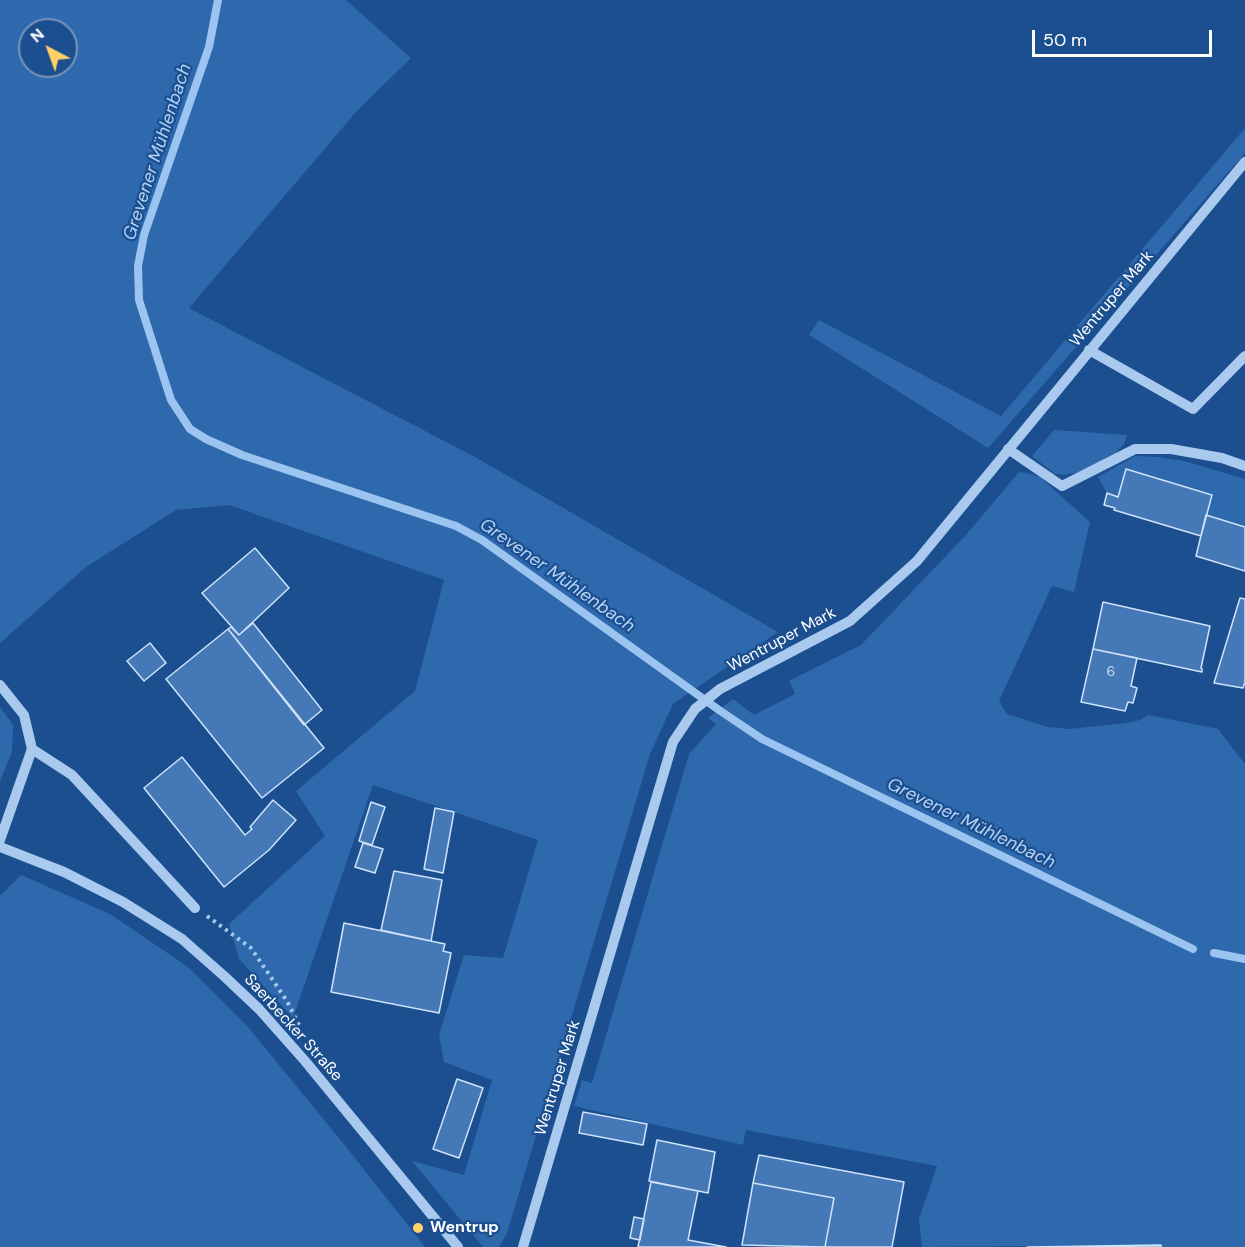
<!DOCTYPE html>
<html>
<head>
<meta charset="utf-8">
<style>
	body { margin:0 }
	#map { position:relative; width:1245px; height:1247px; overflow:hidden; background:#1b4f8f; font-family:"DM Sans",sans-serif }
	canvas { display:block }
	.north { position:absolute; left:18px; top:18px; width:60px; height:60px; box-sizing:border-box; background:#1b4f8f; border:2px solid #7695bc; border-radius:50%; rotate:319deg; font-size:16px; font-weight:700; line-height:24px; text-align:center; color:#fff }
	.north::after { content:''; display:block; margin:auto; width:21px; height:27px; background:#ffd166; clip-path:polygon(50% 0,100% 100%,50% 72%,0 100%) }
	.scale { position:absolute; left:1032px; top:30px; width:180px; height:27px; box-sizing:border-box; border:3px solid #fff; border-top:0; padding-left:8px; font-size:18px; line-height:21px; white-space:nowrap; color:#fff; -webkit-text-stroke:4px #1b4f8f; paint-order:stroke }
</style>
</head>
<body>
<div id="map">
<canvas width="1245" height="1247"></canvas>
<div class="north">N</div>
<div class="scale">50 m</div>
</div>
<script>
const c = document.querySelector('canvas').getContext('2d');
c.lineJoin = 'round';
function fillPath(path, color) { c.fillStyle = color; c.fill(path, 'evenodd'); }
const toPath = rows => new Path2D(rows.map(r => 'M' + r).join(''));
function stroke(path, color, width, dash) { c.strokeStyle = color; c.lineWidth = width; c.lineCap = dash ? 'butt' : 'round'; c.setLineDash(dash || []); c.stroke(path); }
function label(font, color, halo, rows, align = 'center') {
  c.font = font + ' "DM Sans",sans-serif'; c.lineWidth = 4.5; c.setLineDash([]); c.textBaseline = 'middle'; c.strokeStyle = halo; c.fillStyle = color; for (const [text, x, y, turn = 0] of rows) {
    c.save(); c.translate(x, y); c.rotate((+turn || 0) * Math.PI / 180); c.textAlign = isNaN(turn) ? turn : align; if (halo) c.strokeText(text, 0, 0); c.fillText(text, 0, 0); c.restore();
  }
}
const green = toPath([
	[0,0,346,0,411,58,356,112,189,308,475,457,778,632,673,704,650,754,507,1233,499,1247,483,1247,412,1161,464,1175,492,1080,444,1062,439,1035,464,955,503,958,538,840,373,785,293,1018,239,959,229,924,325,836,296,791,415,691,444,580,229,505,176,510,86,567,0,643],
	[30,30,66,30,66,66,30,66],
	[1245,128,1245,153,988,448,809,335,819,320,1001,416],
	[1054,430,1127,435,1124,444,1113,456,1084,471,1064,475,1055,474,1032,456],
	[1135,456,1157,457,1184,461,1245,479,1245,527,1206,515,1212,494,1126,469,1118,496,1107,493,1098,477],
	[1019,472,1031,474,1041,478,1090,522,1074,592,1052,586,999,701,1007,714,1048,727,1069,729,1126,723,1140,720,1149,715,1218,729,1245,764,1245,1247,1161,1247,1161,1245,922,1247,919,1219,937,1166,746,1130,743,1145,574,1106,582,1080,592,1083,689,754,716,724,708,718,733,699,754,715,795,694,789,681,861,645,966,535],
	[0,707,13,725,12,752,0,781],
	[21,875,110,914,188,967,248,1027,347,1148,425,1247,0,1247,0,896]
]);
const stream = toPath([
	[218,0,209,47,144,235,138,266,139,300,171,400,190,429,206,439,242,455,456,526,482,540,719,710,762,739,1193,949],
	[1214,953,1245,959]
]);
const building = toPath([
	[1126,469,1212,495,1201,536,1114,510,1115,508,1104,505,1107,493,1118,497,1126,469],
	[1206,515,1245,527,1245,571,1196,556,1206,515],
	[255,548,289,588,239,635,202,593,255,548],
	[1240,598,1245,599,1245,682,1243,688,1214,683,1240,598],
	[1103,602,1210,626,1201,668,1202,669,1202,672,1093,649,1103,602],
	[253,623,322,710,304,725,228,629,231,627,239,635,253,623],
	[228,629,324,748,262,798,166,679,228,629],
	[150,643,166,663,144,681,127,661,150,643],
	[1093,649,1137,658,1131,686,1137,688,1133,703,1128,702,1125,711,1081,702,1093,649],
	[182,757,245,835,252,829,250,827,273,800,296,820,269,850,224,887,144,788,182,757],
	[371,802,385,807,372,845,359,841,371,802],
	[435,808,454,812,443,873,424,869,435,808],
	[363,843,383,849,375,873,355,867,363,843],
	[394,871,442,880,431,941,381,930,394,871],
	[344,923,445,944,443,951,451,953,439,1013,331,992,344,923],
	[457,1079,483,1088,459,1158,433,1149,457,1079],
	[583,1112,647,1124,643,1145,579,1133,583,1112],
	[657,1140,715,1152,708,1193,649,1181,657,1140],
	[759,1155,904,1182,892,1247,825,1247,834,1198,753,1183,759,1155],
	[651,1182,698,1191,688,1240,726,1247,638,1247,651,1182],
	[753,1183,834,1198,825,1247,742,1245,753,1183],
	[634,1217,644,1219,640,1240,630,1238,634,1217],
	[1161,1245,1161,1247,1027,1247,1161,1245]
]);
const path = toPath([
	[207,916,251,948,287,1001,299,1025]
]);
const minor = toPath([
	[1089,350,1193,409,1245,356],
	[1008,449,1062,486,1135,449,1171,449,1222,458,1245,466],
	[0,685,24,715,32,749,0,840],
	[32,749,72,775,195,908],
	[0,847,64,872,123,902,182,939,224,976,259,1009,305,1061,458,1247],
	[523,1247,673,742,695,709,720,689,850,621,917,561,1245,162]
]);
const markers = [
	[418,1228,6,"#ffd166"]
];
const numberNames = [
	["6",1111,672]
];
const streetNames = [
	["Wentruper Mark",1112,299,-50],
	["Wentruper Mark",782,640,-28],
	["Saerbecker Straße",293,1028,48],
	["Wentruper Mark",558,1078,-73]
];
const poiNames = [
	["Wentrup",430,1228]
];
const waterNames = [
	["Grevener Mühlenbach",158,152,-72],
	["Grevener Mühlenbach",557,576,35],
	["Grevener Mühlenbach",971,824,26]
];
fillPath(green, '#2e69ad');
stroke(stream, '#9cc4f0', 8);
fillPath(building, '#4478b7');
stroke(building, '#cfe3fa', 1.5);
stroke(path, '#a9c9ee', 4, [3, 4.5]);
stroke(minor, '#a9c9ee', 10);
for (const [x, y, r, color] of markers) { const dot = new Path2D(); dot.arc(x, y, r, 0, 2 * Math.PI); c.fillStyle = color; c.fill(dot); stroke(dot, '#1b4f8f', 2); }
label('14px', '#d0dded', null, numberNames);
label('16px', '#fff', '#1b4f8f', streetNames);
label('bold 16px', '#fff', '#1b4f8f', poiNames, 'left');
label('italic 18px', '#b5d3f5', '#1b4f8f', waterNames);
</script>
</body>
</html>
